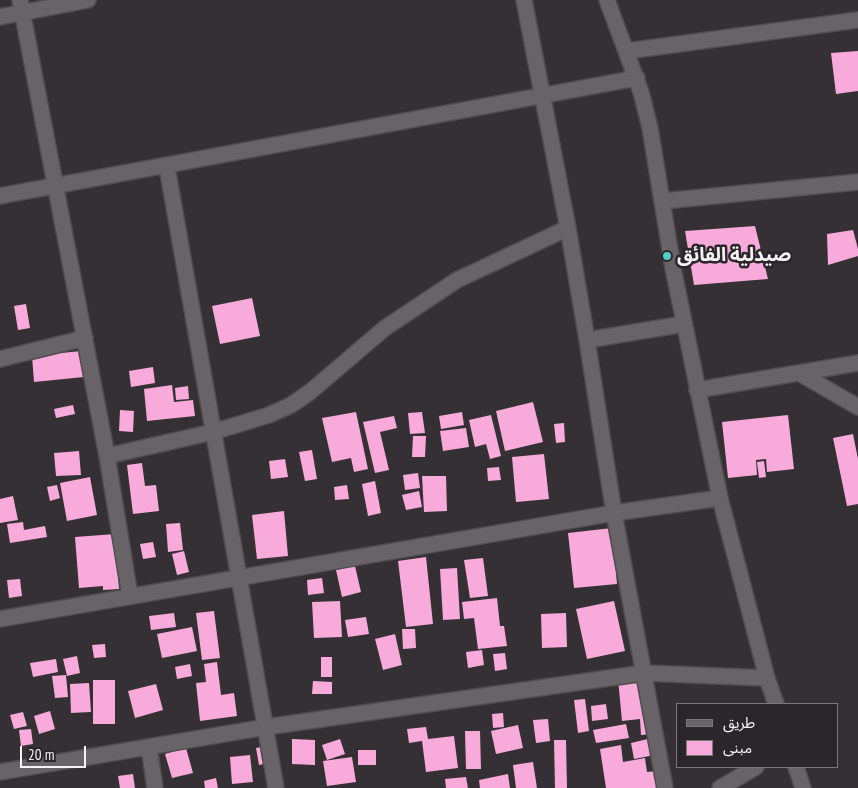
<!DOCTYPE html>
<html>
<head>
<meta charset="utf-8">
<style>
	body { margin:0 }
	#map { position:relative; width:858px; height:788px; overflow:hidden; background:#353033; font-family:"PT Sans Narrow","Noto Sans Arabic",sans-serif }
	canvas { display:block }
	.legend { position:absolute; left:676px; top:703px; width:162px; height:65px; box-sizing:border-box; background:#2b2629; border:1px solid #7c787a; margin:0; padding:6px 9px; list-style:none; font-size:15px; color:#f6f3f4 }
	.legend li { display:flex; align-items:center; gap:10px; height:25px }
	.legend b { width:25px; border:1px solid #7c787a }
	.scale { position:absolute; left:20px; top:746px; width:66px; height:22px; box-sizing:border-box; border:2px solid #f6f3f4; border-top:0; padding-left:6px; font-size:15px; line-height:18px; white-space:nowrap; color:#f6f3f4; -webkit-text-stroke:4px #2b2629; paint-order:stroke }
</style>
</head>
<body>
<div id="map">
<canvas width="858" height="788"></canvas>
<ul class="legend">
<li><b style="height:6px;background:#686366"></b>طريق</li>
<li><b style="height:14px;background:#f8aadb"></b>مبنى</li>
</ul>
<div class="scale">20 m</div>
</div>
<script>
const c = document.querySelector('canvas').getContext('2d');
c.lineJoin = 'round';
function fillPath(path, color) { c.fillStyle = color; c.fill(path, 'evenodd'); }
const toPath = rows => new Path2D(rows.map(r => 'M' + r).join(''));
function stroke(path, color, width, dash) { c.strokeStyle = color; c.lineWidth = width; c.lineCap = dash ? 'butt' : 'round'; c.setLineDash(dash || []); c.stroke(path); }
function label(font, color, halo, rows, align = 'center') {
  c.font = font + ' "PT Sans Narrow","Noto Sans Arabic",sans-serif'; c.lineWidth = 5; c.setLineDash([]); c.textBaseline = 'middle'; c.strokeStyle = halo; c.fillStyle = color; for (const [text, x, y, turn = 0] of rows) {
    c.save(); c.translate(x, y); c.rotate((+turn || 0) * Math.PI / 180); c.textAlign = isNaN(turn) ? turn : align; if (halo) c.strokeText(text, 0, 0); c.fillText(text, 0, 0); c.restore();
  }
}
const building = toPath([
	[858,51,858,91,836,94,831,53],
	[755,226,768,279,694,285,685,231],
	[853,230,858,249,858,256,828,265,827,234],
	[252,298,260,336,220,344,212,306],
	[26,304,30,328,18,330,14,306],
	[81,351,84,377,34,382,32,356],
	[153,367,155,383,131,387,129,371],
	[172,385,174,402,193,400,195,416,147,421,144,389],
	[188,386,189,399,176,400,175,388],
	[533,402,543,442,505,451,496,411],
	[73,405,75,414,56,418,54,409],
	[120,410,134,411,133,432,119,431],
	[356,412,368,469,354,472,351,458,332,462,322,418],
	[422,412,425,433,410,434,408,413],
	[462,412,464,425,441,429,439,416],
	[491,415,501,456,490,459,486,444,475,447,469,420],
	[788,415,794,469,767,472,766,459,756,460,757,475,728,478,722,422],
	[394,416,397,428,380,432,389,470,375,473,363,422],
	[564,423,565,442,556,443,554,424],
	[466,428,469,447,443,451,440,431],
	[853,434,858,459,858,504,847,506,833,438],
	[413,436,426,436,425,457,412,457],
	[312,450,317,479,305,481,299,452],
	[79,451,81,475,56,476,54,453],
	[544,454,549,499,516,502,512,457],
	[285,459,288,477,271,479,269,461],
	[764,461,766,477,759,478,757,462],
	[142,463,145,486,156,485,159,511,133,514,127,465],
	[499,467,501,480,488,481,487,468],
	[418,473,420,488,405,490,403,475],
	[422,476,446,476,447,511,424,512],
	[90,477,97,515,67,521,60,483],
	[375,481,381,513,368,516,362,484],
	[57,485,60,498,50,501,47,487],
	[347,485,349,499,335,500,334,487],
	[419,491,422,507,406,510,402,495],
	[13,496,18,520,0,523,0,499],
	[284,511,288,556,257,559,252,515],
	[23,522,24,530,45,526,47,537,10,543,7,524],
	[180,523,183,550,168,552,166,524],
	[612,528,617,584,574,588,568,533],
	[115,534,119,589,103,590,103,586,79,588,75,537],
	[153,542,156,557,143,559,140,544],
	[184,551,189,572,177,575,172,554],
	[426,557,433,624,406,627,398,561],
	[483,558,488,596,470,598,464,560],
	[355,566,361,592,342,597,336,570],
	[457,568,460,619,443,620,440,569],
	[322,578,324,593,308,595,307,580],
	[20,579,22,596,9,598,7,580],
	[497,598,500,626,504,626,507,646,478,649,474,618,464,619,462,602],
	[340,601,342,637,314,638,312,602],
	[614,601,625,651,587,659,576,609],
	[214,611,220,658,202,660,196,613],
	[174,613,176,627,151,630,149,616],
	[566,613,567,647,542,648,541,614],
	[366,617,369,634,348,637,345,620],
	[192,627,197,651,162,658,157,634],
	[402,629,415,629,416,648,403,649],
	[395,634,402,665,383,670,375,639],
	[105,644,106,657,94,658,92,645],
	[482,650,484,665,468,668,466,652],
	[505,653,507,669,495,671,493,654],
	[77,656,80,673,67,676,63,659],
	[321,657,332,657,332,677,321,677],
	[56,659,58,672,33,677,30,663],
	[217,662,221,695,234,693,237,716,200,721,196,683,206,682,204,664],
	[190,664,192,676,177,679,175,667],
	[66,675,68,697,55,698,52,676],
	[647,676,652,734,641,735,640,719,622,721,618,679],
	[93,680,115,680,115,724,93,724],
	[313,681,332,682,332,694,312,694],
	[89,683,91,712,71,713,70,684],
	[156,684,163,710,135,718,128,691],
	[585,699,589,731,578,733,574,700],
	[606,704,608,719,592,721,591,706],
	[50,711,55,729,39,734,34,716],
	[23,712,27,726,14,729,10,715],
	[503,713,504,727,493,728,492,714],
	[548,719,550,741,536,743,533,720],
	[626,724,629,738,596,743,593,730],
	[518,725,523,748,496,754,491,731],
	[426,727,428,739,454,736,458,768,426,772,422,741,409,743,407,729],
	[31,729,33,744,21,746,19,730],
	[465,731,480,731,481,769,466,769],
	[656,737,660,754,634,759,631,743],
	[292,739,315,740,315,765,292,764],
	[340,739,345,754,327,760,322,745],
	[554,740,566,740,567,788,555,788],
	[621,745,623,762,645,758,647,772,657,771,660,788,606,788,600,749],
	[266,746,269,763,259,765,256,748],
	[186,748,193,773,172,778,165,754],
	[358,750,376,750,376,765,358,765],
	[250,755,253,782,232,784,230,757],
	[352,757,356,782,327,786,323,761],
	[533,762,537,788,516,788,513,765],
	[133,774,135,788,120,788,118,776],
	[508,774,510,788,480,788,479,780],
	[466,777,468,788,446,788,445,779],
	[216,778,218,788,205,788,204,781]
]);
const minor = toPath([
	[20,0,107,456,130,596],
	[524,0,568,228,587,340,614,513,665,788],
	[607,0,641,92,650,128,673,268,720,498,767,678,776,704],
	[627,51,858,20],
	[167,167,276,788],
	[0,196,637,78],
	[663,201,858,182],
	[587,340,684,324],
	[0,359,85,338],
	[799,373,858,407],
	[697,390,858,363],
	[107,456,213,432,269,415,291,405,310,392,385,328,457,280,568,228],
	[0,619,614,513,720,498],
	[149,747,155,788],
	[796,767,803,788],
	[0,772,266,727,644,673,767,678],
	[720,788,756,767]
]);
const tertiary = toPath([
	[0,17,88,0]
]);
const markers = [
	[667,256,5,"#54cdc9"]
];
const poiNames = [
	["صيدلية الفائق",677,256]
];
fillPath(building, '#f8aadb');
stroke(minor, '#504d4f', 18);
stroke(tertiary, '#504d4f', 18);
stroke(minor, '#686366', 15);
stroke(tertiary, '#686366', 15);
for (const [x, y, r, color] of markers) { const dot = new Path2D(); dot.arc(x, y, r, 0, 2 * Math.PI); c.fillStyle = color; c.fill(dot); stroke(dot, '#2b2629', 2); }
label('bold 19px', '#f6f3f4', '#2b2629', poiNames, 'left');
</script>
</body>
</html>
